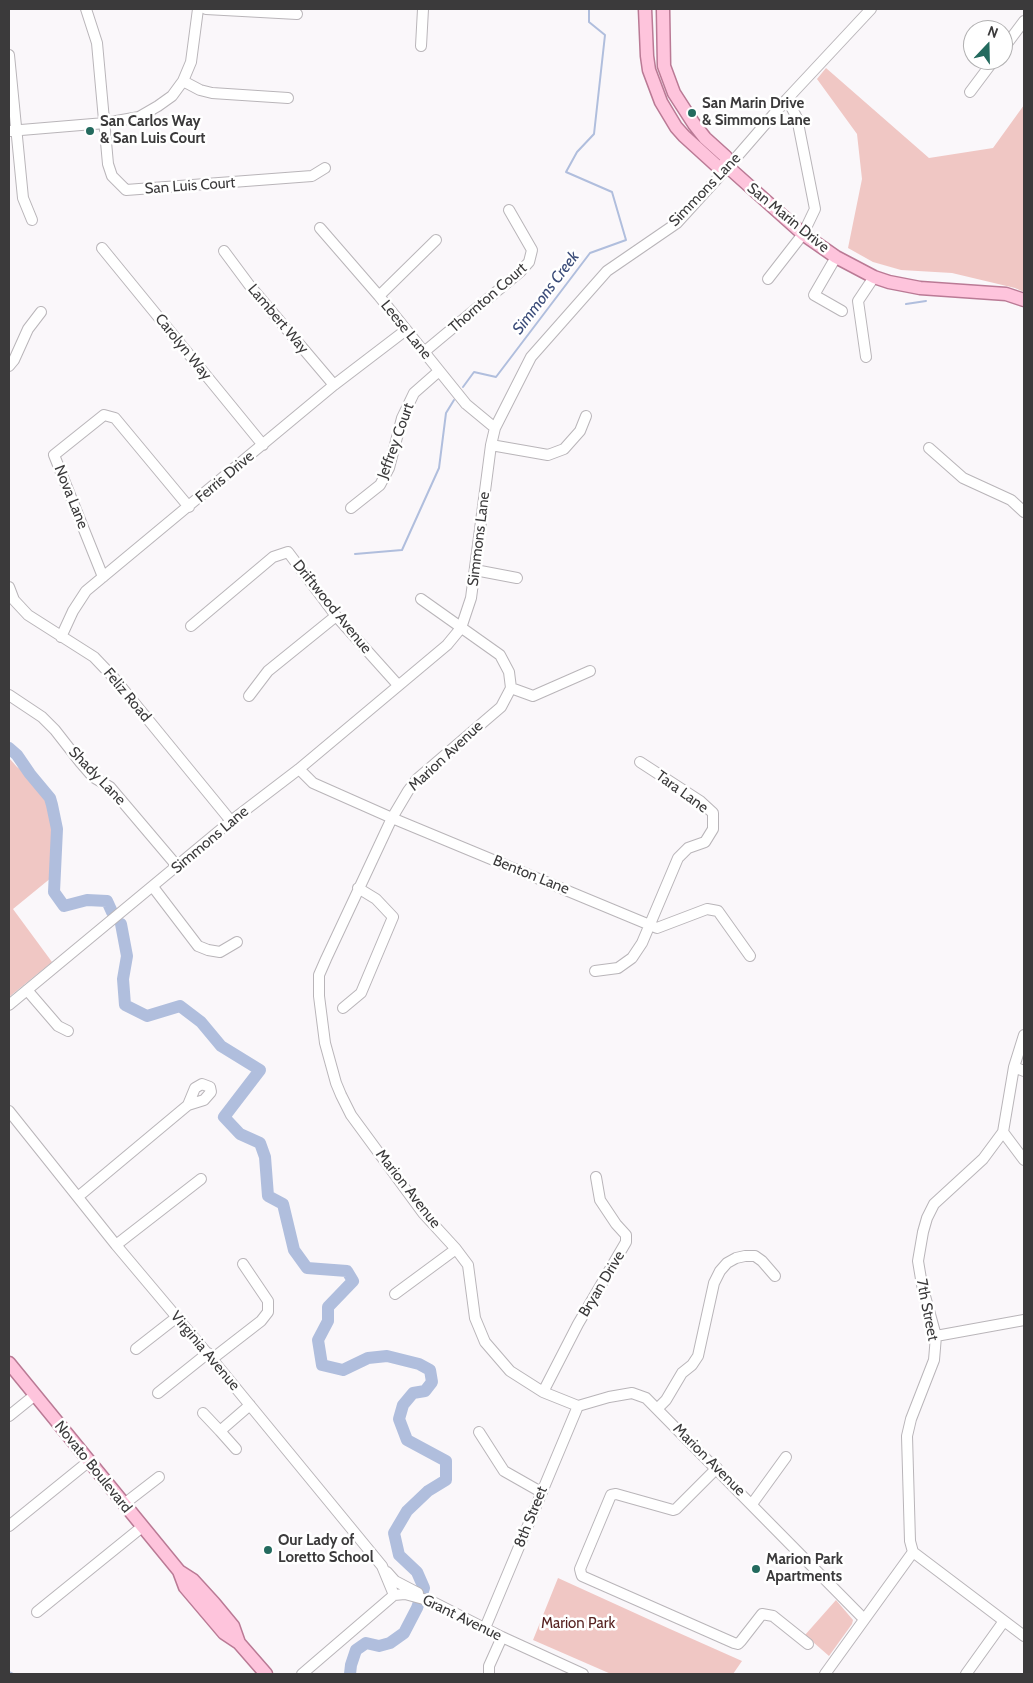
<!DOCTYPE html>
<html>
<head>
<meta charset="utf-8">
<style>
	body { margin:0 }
	#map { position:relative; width:1033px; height:1683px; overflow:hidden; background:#faf7fa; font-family:Cabin,sans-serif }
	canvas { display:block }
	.frame { position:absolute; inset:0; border:10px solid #3b3a3b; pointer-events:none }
	.north { position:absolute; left:963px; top:20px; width:50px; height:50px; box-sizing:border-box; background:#fff; border:1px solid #b1b0b1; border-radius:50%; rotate:21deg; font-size:14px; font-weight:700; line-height:20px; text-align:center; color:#3b3a3b }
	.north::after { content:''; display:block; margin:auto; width:18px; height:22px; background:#236a5e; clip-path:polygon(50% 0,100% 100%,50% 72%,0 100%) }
</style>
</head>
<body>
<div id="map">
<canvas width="1033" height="1683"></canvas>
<div class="frame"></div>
<div class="north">N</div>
</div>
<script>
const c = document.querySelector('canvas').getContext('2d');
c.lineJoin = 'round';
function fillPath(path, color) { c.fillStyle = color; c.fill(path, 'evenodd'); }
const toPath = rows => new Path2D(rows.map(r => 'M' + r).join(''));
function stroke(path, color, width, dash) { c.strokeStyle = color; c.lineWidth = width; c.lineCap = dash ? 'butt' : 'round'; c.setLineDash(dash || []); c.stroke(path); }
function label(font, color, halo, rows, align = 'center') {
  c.font = font + ' Cabin,sans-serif'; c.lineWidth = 5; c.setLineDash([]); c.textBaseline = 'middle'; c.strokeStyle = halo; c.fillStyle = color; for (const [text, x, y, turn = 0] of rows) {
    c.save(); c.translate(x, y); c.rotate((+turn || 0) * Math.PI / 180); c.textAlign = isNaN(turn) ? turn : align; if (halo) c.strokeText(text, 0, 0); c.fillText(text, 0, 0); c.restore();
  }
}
const green = toPath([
	[826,68,929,158,993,148,1024,105,1024,292,1015,288,952,273,901,270,873,262,848,248,862,179,857,134,817,79],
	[9,758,17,767,40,782,52,805,52,835,60,852,57,873,13,909,52,962,9,997],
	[558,1578,670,1629,742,1661,733,1674,611,1674,533,1640],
	[836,1600,853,1620,852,1624,829,1656,805,1635]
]);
const stream = toPath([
	[906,304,926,301],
	[463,387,474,372,496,377,590,253,626,240,612,192,566,172,577,152,594,134,605,35,589,22,589,9],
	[355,554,402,550,439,468,446,413,454,400],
	[9,1672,13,1674]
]);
const river = toPath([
	[9,748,17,755,30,774,50,798,52,805,57,829,54,892,64,906,87,900,107,901,112,912],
	[121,924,127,956,123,979,125,1005,147,1016,180,1006,201,1022,221,1046,260,1070,224,1117,240,1134,260,1143,265,1157,268,1196,283,1204,294,1250,307,1268,347,1271,353,1281,328,1307,328,1321,318,1340,322,1365,343,1370,368,1358,387,1356,419,1364,430,1370,432,1382,425,1391,413,1393,403,1405,399,1419,407,1440,446,1461,446,1480,428,1491,407,1511,394,1533,399,1555,417,1572,424,1588,417,1608,404,1633,390,1643,379,1646,366,1643,356,1650,351,1665,350,1674]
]);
const minor = toPath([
	[86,9,97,43,108,164,112,176,126,190,312,176,325,168],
	[206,9,297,14],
	[421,46,423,9],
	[1003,49,1024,21],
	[9,55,23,198,32,220],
	[183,81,200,90,212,93,288,98],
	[970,92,994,60],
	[9,131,105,123,139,117,158,106,172,96,183,81,191,62,198,9],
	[320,228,379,296,466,404,495,428],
	[102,248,263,445],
	[224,251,250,286,334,385],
	[836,257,814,295,842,311],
	[768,279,803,234,815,209,797,118,787,99],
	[379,296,436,240],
	[424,352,520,272,529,262,532,250,509,210],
	[866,357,858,301,874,277],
	[9,366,14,360,28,329,41,312],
	[491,445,548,455,564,449,580,431,586,416],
	[929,448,963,478,1011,500,1024,512],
	[351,508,380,485,389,468,402,418,414,393,439,371],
	[475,570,517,578],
	[103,577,54,455,104,415,115,418,189,507],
	[9,587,14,600,28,615,94,657,114,678,231,821],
	[421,599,500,655,509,672,511,688,501,707,417,779,408,791,392,818,326,959,319,975,319,996,325,1043,336,1083,341,1095,351,1115,423,1213,456,1249,468,1265,475,1318,485,1342,510,1371,543,1392,578,1406,609,1397,632,1393,646,1398,864,1619],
	[191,626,273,557,288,552,336,616,398,685],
	[61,637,73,611,86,591,334,385,406,330],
	[511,688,533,696,590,671],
	[9,695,42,717,55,730,80,762,93,777,110,787,177,866],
	[249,696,268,671,336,616],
	[299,769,313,783,392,818,657,928,707,909,718,911,750,956],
	[153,887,198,946,208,950,220,952,237,942],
	[595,971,618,968,632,958,642,943,678,858,688,848,705,842,713,829,713,813,700,801,640,762],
	[27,990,58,1026,68,1031],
	[9,1005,231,821,299,769,447,645,461,628,471,598,491,445,495,428,531,357,607,271,677,223,728,167,787,99,871,9],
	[343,1008,361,993,393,917,376,899,358,888],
	[1014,1067,1024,1071],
	[9,1111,116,1245,212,1359,382,1566,394,1595],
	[1003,1132,1024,1160],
	[79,1196,188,1105,204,1100,211,1092,210,1087,202,1084,195,1088,188,1105],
	[116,1245,201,1179],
	[395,1294,456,1249],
	[936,1336,1024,1320],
	[136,1349,177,1317],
	[212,1359,261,1321,268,1312,268,1301,243,1264],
	[543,1392,578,1324,626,1242,626,1235,616,1224,600,1200,596,1177],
	[158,1393,208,1353],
	[658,1408,666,1400,682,1373,692,1365,698,1356,714,1283,720,1271,727,1263,736,1258,745,1256,755,1256,762,1261,775,1276],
	[203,1413,220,1431,250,1405],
	[9,1416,35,1395],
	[220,1431,236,1449],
	[479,1432,504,1471,541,1492],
	[717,1468,676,1509,673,1510,616,1494,611,1495,580,1569,581,1573,582,1576,734,1643,738,1644,741,1641,762,1614,773,1616,808,1644],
	[124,1504,159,1477],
	[752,1504,786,1457],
	[9,1526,88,1462],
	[913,1552,1024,1636],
	[387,1572,395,1581,418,1593],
	[37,1612,142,1527],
	[485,1628,578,1406],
	[302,1674,394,1595,405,1594,431,1601,502,1637,583,1674],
	[489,1674,489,1666,502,1637],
	[825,1674,913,1552,910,1541,907,1436,911,1419,934,1360,936,1336,922,1285,918,1261,923,1232,927,1218,934,1204,983,1159,1003,1132,1014,1067,1024,1035],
	[966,1674,1004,1621]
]);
const major = toPath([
	[645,9,647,56,649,70,661,102,676,127,684,136,717,166,728,167],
	[663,9,664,66,674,93,694,124,705,138,726,157,728,167,803,234,836,257,874,277,889,282,920,288,1006,294,1024,300],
	[9,1363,179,1571,185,1587,224,1633,239,1643],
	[179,1571,193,1580,214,1603,233,1626,239,1643,266,1674]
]);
const markers = [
	[692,113,5,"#236a5e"],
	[90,131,5,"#236a5e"],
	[268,1550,5,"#236a5e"],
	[756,1569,5,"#236a5e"]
];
const poiNames = [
	["San Marin Drive",702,104],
	["& Simmons Lane",702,121],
	["San Carlos Way",100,122],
	["& San Luis Court",100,139],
	["Our Lady of",278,1541],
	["Loretto School",278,1558],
	["Marion Park",766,1560],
	["Apartments",766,1577]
];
const streetNames = [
	["San Luis Court",190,186,-4],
	["Simmons Lane",705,190,-46],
	["San Marin Drive",788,218,39],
	["Thornton Court",488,298,-41],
	["Lambert Way",278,319,50],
	["Leese Lane",406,330,51],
	["Carolyn Way",183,347,51],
	["Jeffrey Court",396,441,-70],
	["Ferris Drive",225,477,-40],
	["Nova Lane",71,497,68],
	["Simmons Lane",479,539,-83],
	["Driftwood Avenue",332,607,51],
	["Feliz Road",127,695,50],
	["Marion Avenue",446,756,-43],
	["Shady Lane",97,776,46],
	["Tara Lane",682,792,36],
	["Simmons Lane",210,840,-40],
	["Benton Lane",531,875,22],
	["Marion Avenue",408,1189,52],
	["Bryan Drive",602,1284,-59],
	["7th Street",927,1310,79],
	["Virginia Avenue",205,1351,50],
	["Marion Avenue",709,1460,45],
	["Novato Boulevard",93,1467,51],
	["8th Street",531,1517,-68],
	["Grant Avenue",462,1618,26]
];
const parkNames = [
	["Marion Park",578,1624]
];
const waterNames = [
	["Simmons Creek",546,293,-53]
];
fillPath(green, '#f0c7c4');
stroke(stream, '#b0bedd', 2);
stroke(river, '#b0bedd', 12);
stroke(minor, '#b9b5b9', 12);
stroke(major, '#ba7a95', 15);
stroke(minor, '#fff', 10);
stroke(major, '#fec4dc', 12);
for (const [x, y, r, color] of markers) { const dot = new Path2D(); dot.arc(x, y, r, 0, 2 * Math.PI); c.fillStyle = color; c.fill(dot); stroke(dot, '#fff', 2); }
label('bold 15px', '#3b3a3b', '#fff', poiNames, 'left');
label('15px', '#3b3a3b', '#fff', streetNames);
label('15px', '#572322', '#fff', parkNames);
label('italic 16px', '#3a4b78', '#fff', waterNames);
</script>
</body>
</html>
